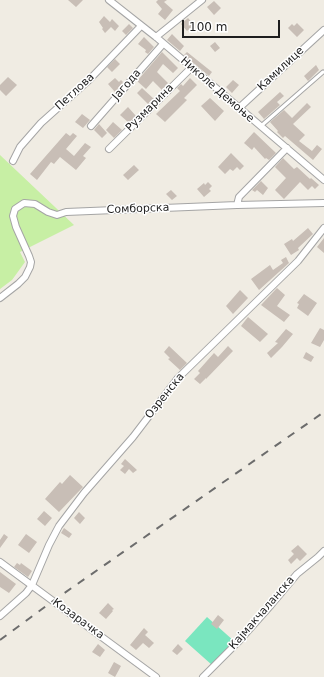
<!DOCTYPE html>
<html>
<head>
<meta charset="utf-8">
<style>
	body { margin:0 }
	#map { position:relative; width:324px; height:677px; overflow:hidden; background:#f0ece3; font-family:"DejaVu Sans",sans-serif }
	canvas { display:block }
	.scale { position:absolute; left:182px; top:20px; width:98px; height:18px; box-sizing:border-box; border:2px solid #1e1e1e; border-top:0; padding-left:5px; font-size:12px; line-height:14px; white-space:nowrap; color:#1e1e1e; -webkit-text-stroke:3px #fff; paint-order:stroke }
</style>
</head>
<body>
<div id="map">
<canvas width="324" height="677"></canvas>
<div class="scale">100 m</div>
</div>
<script>
const c = document.querySelector('canvas').getContext('2d');
c.lineJoin = 'round';
function fillPath(path, color) { c.fillStyle = color; c.fill(path, 'evenodd'); }
const toPath = rows => new Path2D(rows.map(r => 'M' + r).join(''));
function stroke(path, color, width, dash) { c.strokeStyle = color; c.lineWidth = width; c.lineCap = dash ? 'butt' : 'round'; c.setLineDash(dash || []); c.stroke(path); }
function label(font, color, halo, rows, align = 'center') {
  c.font = font + ' "DejaVu Sans",sans-serif'; c.lineWidth = 3; c.setLineDash([]); c.textBaseline = 'middle'; c.strokeStyle = halo; c.fillStyle = color; for (const [text, x, y, turn = 0] of rows) {
    c.save(); c.translate(x, y); c.rotate((+turn || 0) * Math.PI / 180); c.textAlign = isNaN(turn) ? turn : align; if (halo) c.strokeText(text, 0, 0); c.fillText(text, 0, 0); c.restore();
  }
}
const grass = toPath([
	[0,155,74,225,20,252,25,262,12,280,0,289]
]);
const pitch = toPath([
	[207,617,234,641,212,665,185,641]
]);
const building = toPath([
	[68,0,83,0,76,7],
	[158,0,167,0,164,2,173,10,165,20,158,14,162,9,156,2],
	[214,1,221,8,214,15,207,7],
	[104,16,110,22,112,19,119,26,115,31,111,27,105,33,102,29,103,28,99,22],
	[188,18,194,25,187,31,181,24],
	[297,23,304,30,297,37,288,28,292,24,294,26],
	[129,24,133,28,126,35,122,31],
	[172,34,184,46,180,51,167,40],
	[144,37,154,47,148,54,145,52,146,50,138,44],
	[215,42,220,48,215,52,210,46],
	[162,52,178,68,173,73,163,64,157,72,168,83,162,90,153,81,146,89,137,81],
	[187,52,212,72,209,76,184,55],
	[115,59,120,64,112,72,107,67],
	[316,65,319,70,308,81,304,76],
	[8,77,17,85,6,96,0,90,0,85],
	[115,78,119,82,121,80,123,82,115,92,108,84],
	[190,78,197,85,184,98,187,100,165,122,156,114,180,91,177,88,181,84,183,86],
	[233,80,239,85,232,93,226,87],
	[142,88,154,99,148,104,137,93],
	[280,92,284,96,277,102,280,105,264,119,258,112],
	[210,98,224,111,215,121,201,106],
	[307,103,311,107,293,124,305,135,299,141,312,151,317,145,322,149,313,160,285,136,283,138,277,132,278,131,270,122,284,110,292,118],
	[128,107,136,116,129,123,120,115],
	[82,114,90,120,83,128,75,122],
	[113,122,122,130,114,138,106,130],
	[99,124,107,133,102,138,94,130],
	[254,132,276,153,269,160,266,158,265,159,254,147,252,150,244,143],
	[66,133,70,136,73,133,77,136,66,149,74,156,85,143,91,147,83,156,86,158,76,170,60,157,54,164,51,162,37,180,30,174],
	[231,153,244,166,240,170,237,167,233,171,230,169,225,174,218,167],
	[283,158,294,169,297,167,310,179,311,178,319,185,315,189,312,186,308,190,300,182,284,199,275,190,286,178,275,167],
	[134,165,139,170,128,180,123,175],
	[261,181,268,188,263,195,257,190,255,192,252,190],
	[208,182,212,186,209,189,211,191,204,197,197,189,204,183,205,185],
	[171,190,177,196,172,200,166,194],
	[308,228,313,234,298,248,299,250,291,255,284,244,292,239,293,241],
	[324,238,324,253,317,247],
	[286,257,289,263,259,290,251,279,270,265,273,270,283,263,281,260],
	[277,288,285,295,277,306,290,315,284,322,261,305],
	[240,290,248,298,233,314,226,306],
	[304,294,317,303,308,316,297,308,299,304,297,303],
	[248,317,268,334,260,342,241,326],
	[320,328,324,330,324,340,320,347,311,343],
	[286,329,293,334,282,347,271,358,267,353,278,343,275,342],
	[169,346,187,363,180,370,168,359,170,358,164,352],
	[228,346,233,351,206,379,206,378,200,384,194,379,200,373,198,371,214,353,218,357],
	[306,352,314,357,311,362,303,358],
	[125,459,137,470,133,473,129,469,125,474,120,470,124,466,121,464],
	[70,475,83,487,59,512,45,499,60,482,62,484],
	[44,511,52,518,45,526,37,519],
	[79,512,85,518,80,524,74,518],
	[64,528,72,534,69,538,61,533],
	[4,534,8,537,0,548,0,540],
	[26,534,37,542,29,553,18,545],
	[298,545,307,554,300,561,297,558,291,564,288,560,294,554,291,551],
	[17,563,20,565,21,563,32,571,28,577,14,567],
	[0,572,16,584,9,593,0,587],
	[108,603,114,609,112,610,113,611,106,619,99,613],
	[218,615,224,620,217,629,211,624],
	[144,628,148,632,145,635,154,643,149,648,143,643,136,650,130,645],
	[98,644,105,650,100,657,92,652],
	[178,644,183,649,177,655,172,651],
	[114,662,121,666,115,677,108,673]
]);
const lane = toPath([
	[261,126,323,72]
]);
const street = toPath([
	[109,0,156,37,324,180],
	[156,37,202,0],
	[239,108,324,30],
	[91,126,163,44],
	[109,149,191,68],
	[13,161,20,147,41,123,89,80,141,26],
	[237,205,239,197,287,148],
	[0,298,18,284,25,277,30,267,31,262,29,256,16,227,13,216,15,209,24,203,35,204,48,212,57,215,66,212,237,205,324,203],
	[0,562,156,677],
	[0,616,26,593,32,585,49,545,59,526,84,493,133,437,178,378,298,261,324,228],
	[203,677,238,642,271,605,297,574,318,557,324,551]
]);
const rail = toPath([
	[0,640,53,601,324,412]
]);
const streetNames = [
	["Камилице",281,69,-43],
	["Јагода",127,85,-49],
	["Николе Демоње",217,90,41],
	["Петлова",75,92,-43],
	["Рузмарина",150,108,-45],
	["Сомборска",138,209,-2],
	["Озренска",165,396,-51],
	["Кајмакчаланска",262,613,-49],
	["Козарачка",78,619,36]
];
fillPath(grass, '#c7efa4');
fillPath(pitch, '#7ae6bf');
fillPath(building, '#c8beb6');
stroke(lane, '#a5a5a5', 5);
stroke(street, '#a5a5a5', 8);
stroke(lane, '#fff', 3);
stroke(street, '#fff', 6);
stroke(rail, '#6c6c6c', 2, [8, 8]);
label('11px', '#1e1e1e', '#fff', streetNames);
</script>
</body>
</html>
